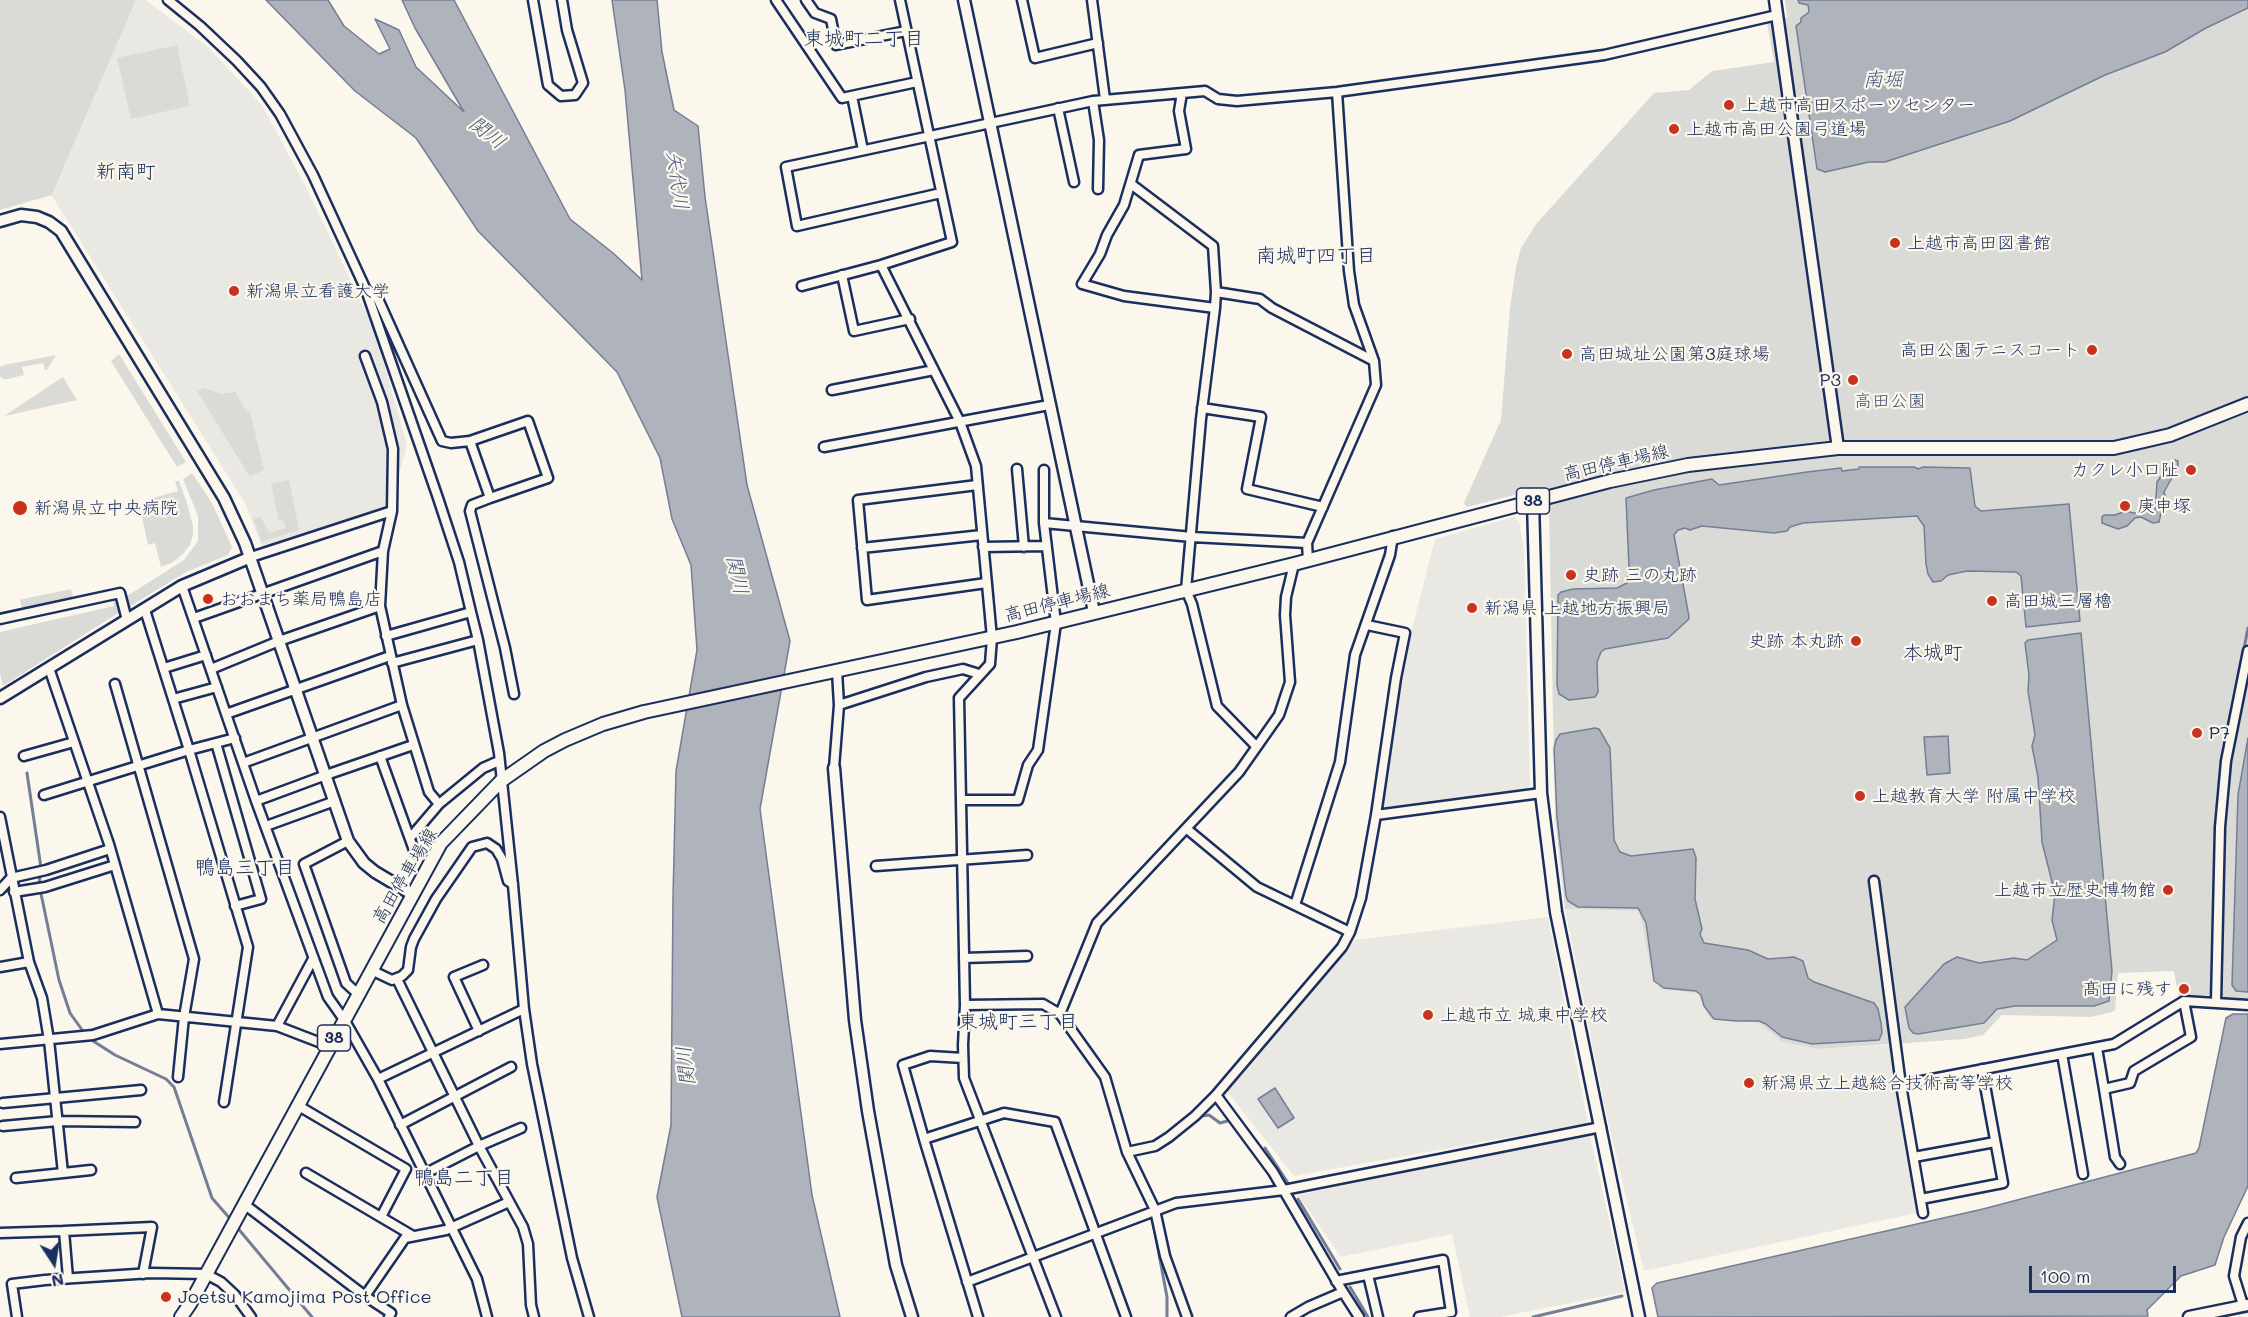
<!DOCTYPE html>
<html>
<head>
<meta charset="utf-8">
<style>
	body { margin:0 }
	#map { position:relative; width:2248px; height:1317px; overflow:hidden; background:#fbf7ec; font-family:Mali,sans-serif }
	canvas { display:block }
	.north { position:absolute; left:24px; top:1233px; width:60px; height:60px; -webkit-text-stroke:4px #fbf7ec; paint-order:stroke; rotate:168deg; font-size:16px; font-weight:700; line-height:24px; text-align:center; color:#1b2f5e }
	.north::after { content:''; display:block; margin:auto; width:21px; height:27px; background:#1b2f5e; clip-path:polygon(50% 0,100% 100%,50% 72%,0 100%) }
	.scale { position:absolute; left:2029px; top:1266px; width:147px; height:27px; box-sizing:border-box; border:3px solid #1b2f5e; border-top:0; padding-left:8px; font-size:18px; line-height:21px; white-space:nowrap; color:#1b2f5e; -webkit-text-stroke:4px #fbf7ec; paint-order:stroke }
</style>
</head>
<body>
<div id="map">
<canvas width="2248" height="1317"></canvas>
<div class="north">N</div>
<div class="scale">100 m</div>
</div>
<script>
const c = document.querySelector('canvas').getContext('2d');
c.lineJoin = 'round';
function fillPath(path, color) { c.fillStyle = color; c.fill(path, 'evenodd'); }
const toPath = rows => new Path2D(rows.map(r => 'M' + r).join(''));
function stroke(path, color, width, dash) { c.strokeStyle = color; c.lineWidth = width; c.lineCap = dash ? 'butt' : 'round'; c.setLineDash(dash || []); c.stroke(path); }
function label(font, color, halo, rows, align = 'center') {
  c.font = font + ' Mali,"Klee One",sans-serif'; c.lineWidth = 4.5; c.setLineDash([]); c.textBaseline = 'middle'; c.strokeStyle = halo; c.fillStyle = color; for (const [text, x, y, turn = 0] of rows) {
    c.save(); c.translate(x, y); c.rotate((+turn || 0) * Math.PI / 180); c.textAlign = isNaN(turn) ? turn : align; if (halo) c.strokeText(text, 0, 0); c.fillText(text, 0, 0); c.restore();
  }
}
const built = toPath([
	[136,0,146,0,209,48,262,105,306,187,375,331,407,445,390,508,262,547,245,503,52,196],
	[1514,517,1519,522,1524,549,1530,785,1525,791,1387,809,1381,806,1402,668,1435,539],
	[1565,909,1639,911,1652,974,1697,993,1710,1019,1759,1023,1782,1042,1818,1049,1891,1045,1921,1212,1644,1271,1607,1118],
	[1548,917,1588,1123,1294,1176,1226,1090,1354,940],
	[1590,1134,1625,1292,1500,1317,1470,1317,1452,1234,1341,1257,1298,1195]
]);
const green = toPath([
	[0,0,136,0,52,195,0,210],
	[1785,0,2248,0,2248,1001,2228,1000,2209,995,2185,996,2179,999,2174,971,2118,973,2115,1011,2091,1017,2002,1015,1983,1035,1965,1039,1818,1049,1782,1042,1759,1023,1710,1019,1697,993,1660,989,1652,974,1639,911,1565,909,1555,817,1549,510,1542,488,1467,507,1464,503,1501,420,1510,308,1516,267,1521,248,1537,223,1654,93,1689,90,1712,71,1774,62,1767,23,1787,18],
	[177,45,190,106,131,119,117,58],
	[119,354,186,462,177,467,111,361],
	[56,355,47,370,45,370,43,363,22,367,24,375,7,379,3,379,0,376,0,367,4,365],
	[63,377,77,400,4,416],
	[204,388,221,394,235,392,246,411,250,412,264,470,250,477,197,391],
	[192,473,212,503,232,547,228,555,186,572,129,607,127,596,184,560,198,541,198,516,183,479],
	[289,480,299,530,262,542,253,519,261,517,269,533,286,528,283,520,279,521,271,484],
	[175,481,179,481,187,503,193,526,193,534,190,545,183,554,173,562,161,567,155,543,148,545,141,512,155,509,153,498,178,491],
	[71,589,73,597,22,608,20,600,23,599],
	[113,599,116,599,120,612,3,686,0,673,0,632,114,606]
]);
const water = toPath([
	[266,0,328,0,344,26,379,54,390,49,375,19,399,30,416,67,464,112,415,28,402,0,454,0,570,219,613,253,642,280,625,90,612,0,657,0,662,52,674,110,698,126,705,197,747,485,790,641,760,809,812,1195,840,1317,682,1317,657,1197,671,1125,673,897,676,771,697,650,691,565,672,519,660,458,617,372,478,231,416,138,355,91,266,0],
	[1798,0,2248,0,2248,8,2206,28,2165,52,2105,75,2010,121,1885,162,1869,162,1825,172,1817,169,1796,26,1801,22,1801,18,1809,12,1808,5,1799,3,1798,0],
	[2175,460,2178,461,2178,467,2164,492,2167,504,2161,513,2159,522,2153,523,2141,517,2135,518,2127,526,2118,529,2102,523,2102,517,2104,515,2115,515,2126,511,2133,513,2155,511,2157,482,2169,464,2175,460],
	[1859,467,1914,467,1918,469,1923,467,1970,468,1975,506,1981,511,2069,504,2080,621,2026,627,2021,576,2016,572,1967,571,1948,575,1941,581,1933,582,1928,574,1926,564,1924,526,1917,516,1803,523,1790,527,1787,531,1774,533,1702,526,1690,530,1685,528,1678,530,1674,535,1689,617,1688,620,1668,638,1605,649,1601,652,1597,662,1598,692,1595,697,1569,700,1559,694,1557,685,1558,595,1561,592,1573,589,1617,588,1627,583,1629,567,1626,498,1654,490,1712,479,1719,485,1807,472,1841,468,1842,471,1859,469,1859,467],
	[2081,633,2112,971,2109,1001,2094,1006,2015,1006,1997,1009,1984,1023,1918,1034,1913,1033,1909,1028,1905,1007,1944,964,1957,957,1979,963,2014,958,2027,960,2057,940,2052,920,2055,894,2042,842,2038,777,2032,746,2035,735,2028,691,2029,675,2025,643,2028,640,2081,633],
	[1595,728,1599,729,1610,748,1614,840,1620,852,1631,856,1693,849,1696,858,1695,899,1702,929,1700,934,1704,943,1748,950,1768,959,1794,957,1803,961,1808,978,1814,982,1874,1003,1878,1009,1881,1023,1882,1033,1879,1040,1812,1044,1782,1037,1766,1024,1759,1021,1736,1021,1714,1019,1704,1006,1701,995,1696,991,1664,988,1654,981,1646,923,1638,908,1578,907,1568,901,1566,896,1557,817,1554,749,1556,740,1560,734,1595,728],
	[1948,736,1950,773,1927,775,1924,737,1948,736],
	[2248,738,2248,992,2236,991,2232,985,2238,795,2248,738],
	[2233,1014,2248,1014,2248,1186,2224,1237,2215,1265,2181,1276,2147,1310,2148,1316,1658,1317,1652,1288,1657,1283,1983,1209,2196,1153,2199,1148,2226,1018,2233,1014],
	[1275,1088,1294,1118,1278,1128,1258,1099,1275,1088]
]);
const stream = toPath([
	[2236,689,2248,628],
	[27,773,41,868,39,884,59,980,70,1013,85,1034],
	[90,1039,115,1055,166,1079,174,1087,212,1198,232,1221],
	[1193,1123,1202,1116,1209,1115,1220,1123,1231,1120],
	[1265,1148,1288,1183],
	[1132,1171,1147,1204],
	[1298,1199,1340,1269],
	[1153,1222,1167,1297,1167,1317],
	[236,1226,312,1317],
	[1350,1287,1368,1317],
	[1533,1317,1622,1296]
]);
const street = toPath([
	[168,0,200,26,237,61,261,87,280,114,313,175,366,290,438,498,459,562,471,612],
	[533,0,548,85,561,96,575,95,583,83,567,30,562,0],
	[776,0,842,98,917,82],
	[806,0,815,13,831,19,836,45,906,31],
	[1022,0,1035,58,1098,43],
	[1092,0,1105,99],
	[1182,93,1179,111,1186,149,1139,155,1124,205,1107,235,1100,254,1082,284,1124,296,1215,308],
	[852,96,863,150],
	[1093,101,1099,140,1098,189],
	[1058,108,1074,182],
	[1131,184,1213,246,1216,292,1215,308,1201,419,1186,590,1192,604,1217,706,1256,746],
	[941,193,797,226,786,167,1093,101,1205,91,1218,99,1237,101,1337,92,1604,55,1777,15],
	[881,265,960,422,976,466,992,638,990,664,959,698,965,1005,963,1045,964,1078,1056,1317],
	[842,275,854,331,910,319],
	[802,286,881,265,952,242,900,0],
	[366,290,378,299,442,441,451,443,470,441,528,421,548,478,490,498,470,441],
	[1216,292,1260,299,1272,308,1374,361],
	[365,356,382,402,393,449,392,511,383,551,380,606,402,705,429,792,439,804,483,768,499,761],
	[832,390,934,370],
	[1202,408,1261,417,1247,489,1323,507],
	[824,447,1049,405],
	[1017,469,1024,547],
	[977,485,858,500,867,600,986,583],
	[490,498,472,505,470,511,505,648,514,694],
	[1044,523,1192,537,1307,543],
	[983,547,1046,546],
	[862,548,982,535],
	[251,557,392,511],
	[1308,560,1307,543,1376,385,1374,361,1354,305,1349,271,1337,92],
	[182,586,256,801,328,997,345,1021,378,1079,524,1009],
	[145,610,189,750,235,738],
	[194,618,383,551],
	[0,619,120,593,127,620],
	[1367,625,1405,633,1396,678,1376,815],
	[386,636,471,612,478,640],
	[392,663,478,640,499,753,513,885,524,1009,532,1064,572,1258,589,1317],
	[49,668,109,844,158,1014],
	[164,668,206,655],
	[211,669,279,641,380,606],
	[115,684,194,959,184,1017,178,1077],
	[173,699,217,687],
	[839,705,926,677,963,669,979,674],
	[226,714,390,656],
	[216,743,261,899,235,906],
	[24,756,74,742],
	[380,756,415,853],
	[243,763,402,705],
	[834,768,839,705,837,671],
	[44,795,189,750,248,947,224,1102],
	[961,800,1018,800,1028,765,1038,750,1056,623,1044,523,1044,470],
	[256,801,326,775,413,745],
	[0,817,29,962,42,998,49,1040,63,1173,16,1178],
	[266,826,335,801],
	[1187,829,1257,887,1350,932],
	[410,838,439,804],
	[348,841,304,864,346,983,358,994],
	[876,866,1027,855],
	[1874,881,1901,1085,1923,1213],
	[0,890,11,878,46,870,110,849],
	[14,892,45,887,115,865],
	[1295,905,1340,762,1355,655,1390,555,1393,536],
	[964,958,1027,956],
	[0,967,29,962],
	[371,970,392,980,402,976,408,970,411,947,414,939,436,899,472,847,487,843,496,849,502,859,508,881,513,884],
	[397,979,479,1146,523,1227,528,1244,531,1305,534,1317],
	[2216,1002,2220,827,2226,761,2248,651],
	[965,1005,1043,1004,1060,1014,1105,1077,1127,1152,1155,1210,1165,1256,1187,1317],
	[1060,1014,1097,923,1239,772,1279,715,1290,682,1285,615,1286,597,1294,564],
	[277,1026,313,959],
	[479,1031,454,977,483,965],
	[0,1044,93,1035,158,1014,277,1026,329,1046],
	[2097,1048,2104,1089,2130,1083,2134,1071,2191,1037,2184,1001],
	[2062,1054,2083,1174],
	[378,1079,477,1279,487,1317],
	[1901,1085,2114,1044,2184,1001,2248,1005],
	[2104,1089,2115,1157,2120,1164],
	[1216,1095,1273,1172,1343,1292,1359,1317],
	[3,1103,141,1090],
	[297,1105,406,1169,381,1217],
	[400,1125,511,1067],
	[3,1126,58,1121,135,1122],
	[924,1139,903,1065,930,1056,963,1058],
	[1127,1152,1155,1146,1169,1137,1195,1116,1216,1095,1342,947,1350,932,1361,898,1376,815,1541,793],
	[1914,1157,1995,1142],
	[432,1170,479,1146,521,1128],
	[63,1173,91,1170],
	[306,1173,413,1236],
	[1921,1199,2003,1183,1982,1069],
	[244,1204,365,1296,405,1238,446,1230,509,1202],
	[0,1233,64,1231],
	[1368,1275,1378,1317],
	[68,1278,64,1231,152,1227,143,1274],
	[1336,1281,1443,1260,1451,1312,1419,1317],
	[967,1282,1176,1203,1284,1190,1601,1127],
	[365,1296,391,1313,389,1317],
	[2243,1305,2234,1276,2241,1237,2248,1223],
	[17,1317,12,1284,45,1280,151,1273,206,1274,221,1282,235,1295,251,1317],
	[978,1317,924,1139,1004,1113,1055,1122,1126,1317],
	[1291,1317,1308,1307,1343,1292]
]);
const secondary = toPath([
	[964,0,1094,612],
	[1775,0,1838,448],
	[0,221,21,215,37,217,49,222,61,231,224,498,245,543,348,841,364,863,375,872,412,894],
	[1533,501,1541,793,1556,912,1639,1317],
	[0,698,182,586,251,557],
	[834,768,855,1020,868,1111,896,1265,912,1317],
	[2189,1317,2248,1305]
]);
const primary = toPath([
	[181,1317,190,1304,441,843,501,781,544,751,565,740,603,724,644,712,1017,632,1294,564,1610,481,1688,465,1838,448,2114,448,2170,435,2248,404]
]);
const markers = [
	[1729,105,6,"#c8321e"],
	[1674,129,6,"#c8321e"],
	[1895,243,6,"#c8321e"],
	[234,291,6,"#c8321e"],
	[2092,350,6,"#c8321e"],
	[1567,354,6,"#c8321e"],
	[1853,380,6,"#c8321e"],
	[2191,470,6,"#c8321e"],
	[2125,506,6,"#c8321e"],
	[20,508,8,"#c8321e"],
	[1571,575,6,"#c8321e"],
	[208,599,6,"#c8321e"],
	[1992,601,6,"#c8321e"],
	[1472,608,6,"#c8321e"],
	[1856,641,6,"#c8321e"],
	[2197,733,6,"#c8321e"],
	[1860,796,6,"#c8321e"],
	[2168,890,6,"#c8321e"],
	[2184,989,6,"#c8321e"],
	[1428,1015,6,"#c8321e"],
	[1749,1083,6,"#c8321e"],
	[166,1297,6,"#c8321e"]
];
const shields = [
	[1533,501,33],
	[334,1038,33]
];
const shieldNames = [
	["38",1533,501],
	["38",334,1038]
];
const poiNames = [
	["上越市高田スポーツセンター",1741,105],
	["上越市高田公園弓道場",1686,129],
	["上越市高田図書館",1907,243],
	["新潟県立看護大学",246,291],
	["高田公園テニスコート",2080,350,"right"],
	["高田城址公園第3庭球場",1579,354],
	["P3",1841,380,"right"],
	["カクレ小口阯",2179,470,"right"],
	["庚申塚",2137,506],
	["新潟県立中央病院",34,508],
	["史跡 三の丸跡",1583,575],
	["おおまち薬局鴨島店",220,599],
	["高田城三層櫓",2004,601],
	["新潟県 上越地方振興局",1484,608],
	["史跡 本丸跡",1844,641,"right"],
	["P7",2209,733],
	["上越教育大学 附属中学校",1872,796],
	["上越市立歴史博物館",2156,890,"right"],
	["髙田に残す",2172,989,"right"],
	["上越市立 城東中学校",1440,1015],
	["新潟県立上越総合技術高等学校",1761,1083],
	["Joetsu Kamojima Post Office",178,1297]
];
const parkNames = [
	["高田公園",1890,401]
];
const streetNames = [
	["高田停車場線",1616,463,-13],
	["高田停車場線",1057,603,-14],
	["高田停車場線",405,876,-59]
];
const neighbourhoodNames = [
	["東城町二丁目",864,39],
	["新南町",126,172],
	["南城町四丁目",1316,256],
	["本城町",1933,653],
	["鴨島三丁目",245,868],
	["東城町三丁目",1018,1022],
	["鴨島二丁目",464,1178]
];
const waterNames = [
	["南堀",1883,80],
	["関川",487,133,38],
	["矢代川",677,180,82],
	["関川",737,575,78],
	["関川",686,1066,-96]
];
fillPath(built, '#eae8e2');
fillPath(green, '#dadad7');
fillPath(water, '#afb3bb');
stroke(water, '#747e96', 1.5);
stroke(stream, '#747e96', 3);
stroke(street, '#1b2f5e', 13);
stroke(secondary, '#1b2f5e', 15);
stroke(primary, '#1b2f5e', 16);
stroke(street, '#fbf7ec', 8);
stroke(secondary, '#fbf7ec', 10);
stroke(primary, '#fbf7ec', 12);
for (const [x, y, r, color] of markers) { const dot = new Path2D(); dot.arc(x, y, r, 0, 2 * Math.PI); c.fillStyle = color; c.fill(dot); stroke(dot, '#fbf7ec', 2); }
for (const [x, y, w] of shields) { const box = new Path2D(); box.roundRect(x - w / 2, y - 13, w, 26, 4.5); c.fillStyle = '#fbf7ec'; c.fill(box); stroke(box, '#1b2f5e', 1.5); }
label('bold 16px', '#1b2f5e', null, shieldNames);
label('18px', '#1b2f5e', '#fbf7ec', poiNames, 'left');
label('18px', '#415176', '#fbf7ec', parkNames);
label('18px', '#1b2f5e', '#fbf7ec', streetNames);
label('20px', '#1b2f5e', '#fbf7ec', neighbourhoodNames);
label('italic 20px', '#47577a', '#fbf7ec', waterNames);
</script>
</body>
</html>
